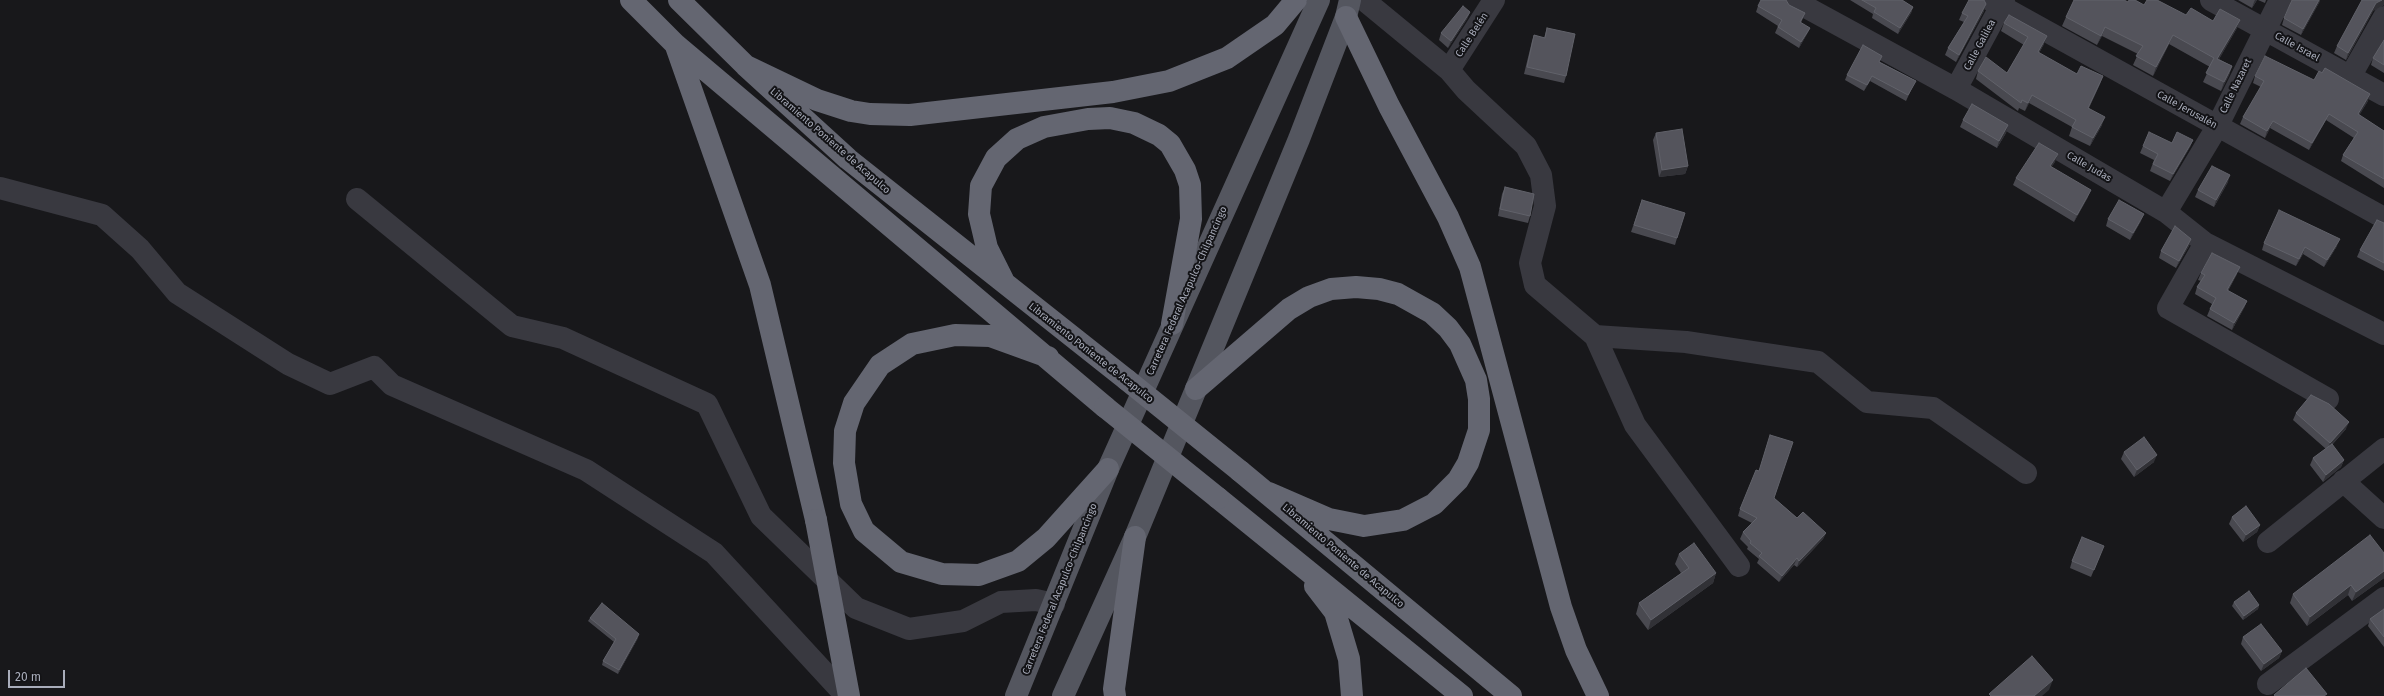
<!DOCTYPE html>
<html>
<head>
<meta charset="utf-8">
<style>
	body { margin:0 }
	#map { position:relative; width:2384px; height:696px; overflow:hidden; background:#18181b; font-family:"Fira Sans",sans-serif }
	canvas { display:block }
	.scale { position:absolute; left:8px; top:670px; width:57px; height:18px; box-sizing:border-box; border:2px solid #a9adbb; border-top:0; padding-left:5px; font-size:12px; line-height:14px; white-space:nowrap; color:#a9adbb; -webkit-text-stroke:3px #131316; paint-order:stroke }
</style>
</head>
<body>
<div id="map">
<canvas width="2384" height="696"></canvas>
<div class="scale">20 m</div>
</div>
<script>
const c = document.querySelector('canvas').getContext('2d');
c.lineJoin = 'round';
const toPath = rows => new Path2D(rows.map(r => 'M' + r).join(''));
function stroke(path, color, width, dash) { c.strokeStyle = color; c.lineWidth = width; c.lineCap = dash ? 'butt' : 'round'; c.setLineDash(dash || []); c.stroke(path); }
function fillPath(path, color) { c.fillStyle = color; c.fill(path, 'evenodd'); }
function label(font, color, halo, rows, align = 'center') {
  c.font = font + ' "Fira Sans",sans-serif'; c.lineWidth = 4; c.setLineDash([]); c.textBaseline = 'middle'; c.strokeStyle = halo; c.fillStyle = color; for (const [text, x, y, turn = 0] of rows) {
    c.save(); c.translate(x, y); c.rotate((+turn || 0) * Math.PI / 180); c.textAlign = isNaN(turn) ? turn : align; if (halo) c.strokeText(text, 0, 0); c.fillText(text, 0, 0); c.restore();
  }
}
const minor = toPath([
	[1364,0,1449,70,1466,90,1526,146,1541,175,1545,206,1530,263,1535,285,1595,336,1635,425,1739,566],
	[1793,0,1956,89,2166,212,2205,243,2384,334],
	[1990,0,2384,218],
	[2211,0,2384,95],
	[1449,70,1494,0],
	[2350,77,2384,17],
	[1956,89,2004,0],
	[0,188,102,215,140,249,177,293,288,364,330,384,374,367,392,385,586,470,714,553,846,696],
	[357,199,512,326,563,338,707,404,761,516,856,608,909,629,963,621,1001,602,1036,600,1054,604],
	[2166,212,2217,127,2280,0],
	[2205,243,2168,308,2328,399],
	[1595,336,1686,342,1818,362,1867,402,1933,408,2026,473],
	[2343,481,2384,518],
	[2268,542,2384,449],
	[2268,684,2384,598]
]);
const major = toPath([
	[1016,696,1108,469,1319,0],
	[1063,696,1135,537,1196,389,1299,139,1346,17,1350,0]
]);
const highway = toPath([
	[631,0,676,45,1105,407],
	[679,0,746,66,848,159,1127,380],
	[1346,17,1389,106,1448,217,1470,267,1561,607,1576,650,1598,696],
	[676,46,760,285,816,520],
	[746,66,817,100,851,111,870,114,910,115,1113,92,1169,81,1227,58,1275,25,1296,0],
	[1003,280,987,248,979,214,981,186,996,158,1017,139,1044,127,1088,119,1110,118,1134,123,1159,135,1170,144,1185,170,1190,185,1191,219,1172,324],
	[1048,357,990,336,955,335,912,344,880,365,854,403,845,431,844,463,851,504,864,531,901,562,942,574,979,575,1018,561,1046,538,1108,469],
	[1196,389,1289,309,1309,297,1331,289,1356,287,1379,289,1398,294,1432,313,1448,328,1460,344,1476,380,1479,399,1479,430,1468,463,1458,480,1434,504,1403,520,1364,526,1329,519,1269,493],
	[1240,471,1511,696],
	[1218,498,1462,696],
	[1315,586,1335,612,1349,659,1352,696],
	[1115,696,1114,689,1135,537]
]);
const highwayBridge = toPath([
	[1127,380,1240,471],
	[1105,407,1218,498],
	[816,520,849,696]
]);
const wall = toPath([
	[1850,0,1902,0,1913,7,1911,13,1898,34,1872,18,1873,14],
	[2238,0,2257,0,2252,8],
	[2258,0,2266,0,2265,3],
	[2384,0,2384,5,2373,11,2346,60,2334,53,2337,46],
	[2320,1,2301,35,2282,25,2284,18],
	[2128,2,2144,5,2186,15,2213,21,2240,20,2237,28,2219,59,2232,66,2229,75,2221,91,2203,82,2210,67,2169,44,2153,76,2133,65,2138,54,2102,36,2097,45,2062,26,2066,17],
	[1789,5,1805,13,1801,23,1810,28,1807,34,1799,48,1775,33,1778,26,1756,12,1758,6],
	[1984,11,1956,62,1945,55,1948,48,1964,22,1959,20,1962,13],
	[1470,12,1467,19,1448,48,1439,40,1441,33],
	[2004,23,2044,44,2039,53,2077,74,2103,76,2100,84,2089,108,2102,125,2090,146,2069,136,2072,127,2029,103,2025,111,2019,108,2018,111,1976,79,1978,71,2007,73,2024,45,2001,31],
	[1547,28,1566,76,1564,83,1524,74,1532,41,1534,35,1544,38],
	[2384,40,2384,73,2371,65,2373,58],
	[1880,62,1916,81,1913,86,1906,101,1870,81,1864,91,1845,80,1847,75],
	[2255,76,2314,80,2368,101,2359,115,2384,131,2384,188,2341,161,2343,155,2354,138,2326,120,2309,150,2270,128,2265,138,2240,124,2243,117,2261,87,2253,83],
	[1963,120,2008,125,2006,133,1997,148,1960,127],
	[1656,133,1688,166,1685,174,1659,177,1653,140],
	[2193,140,2190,147,2170,181,2150,171,2154,160,2140,153,2143,146,2172,143],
	[2055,162,2051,167,2088,197,2074,222,2013,185,2016,178],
	[2228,182,2214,207,2195,197,2198,190],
	[1505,187,1530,216,1528,223,1498,216,1502,194],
	[1642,200,1677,238,1675,245,1631,232],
	[2108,219,2141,221,2130,240,2106,226],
	[2384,223,2384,271,2357,257,2360,250],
	[2191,239,2189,246,2176,268,2159,258,2161,251],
	[2264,243,2337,246,2324,267,2303,254,2296,266,2262,250],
	[2201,273,2237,274,2228,291,2247,301,2244,308,2232,330,2207,316,2212,304,2195,294,2197,287,2201,281,2198,280],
	[2296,413,2346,429,2332,445,2344,460,2341,467,2323,482,2310,465,2313,458,2326,449,2293,420],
	[2124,452,2154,462,2134,477,2121,459],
	[1774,498,1797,518,1826,533,1823,539,1797,567,1794,565,1779,582,1757,563,1759,559,1747,549,1748,547,1740,539,1743,532,1752,523,1738,516,1740,509],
	[2232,517,2260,525,2257,532,2243,542,2229,524],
	[2101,553,2091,577,2070,568,2072,561],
	[2384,553,2384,578,2352,601,2348,595,2307,626,2290,603,2293,594],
	[1679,554,1716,573,1713,583,1648,630,1636,614,1639,603,1681,573,1675,564],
	[2234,602,2259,605,2258,609,2243,620,2232,606],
	[2384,609,2384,647,2368,626,2370,619],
	[590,618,638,638,618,674,602,665,603,661,614,642,588,621],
	[2243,637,2282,651,2279,658,2261,671,2241,644]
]);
const shadedWall = toPath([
	[2255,0,2257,0,2252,8,2254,2],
	[2319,0,2320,0,2320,1,2301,35,2303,29],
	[2382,0,2384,0,2384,5,2373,11,2346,60,2348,53,2376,3],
	[1986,4,1984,11,1956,62,1959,55],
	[1913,7,1911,13,1898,34,1900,28],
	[1470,12,1467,19,1448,48,1451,41],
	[2240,20,2237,28,2214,68,2217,59],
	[2105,27,2102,36,2097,45],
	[1810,28,1807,34,1799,48,1801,42],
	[2173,35,2169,44,2153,76,2156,67],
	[2047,36,2044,44,2035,60,2038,52],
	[2232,66,2229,75,2221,91,2224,82],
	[1872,76,1870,81,1864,91,1867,85],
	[2103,76,2100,84,2085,116,2088,108],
	[2370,94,2368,101,2356,121,2358,114],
	[2032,95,2029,103,2025,111,2028,103],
	[2329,114,2326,120,2309,150,2312,143],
	[2105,117,2102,125,2090,146,2093,138],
	[2273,121,2270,128,2265,138,2267,131],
	[2008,125,2006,133,1997,148,1999,141],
	[2193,140,2190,147,2170,181,2173,174],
	[2058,154,2055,162,2047,174,2050,166],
	[1688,166,1685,174,1659,177,1662,170],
	[2230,175,2228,182,2214,207,2216,200],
	[2091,190,2088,197,2074,222,2077,215],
	[2144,214,2141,221,2130,240,2133,233],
	[2191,239,2189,246,2176,268,2179,261],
	[2340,239,2337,246,2324,267,2327,260],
	[2305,247,2303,254,2296,266,2299,259],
	[2240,267,2237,274,2224,297,2227,290],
	[2247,301,2244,308,2232,330,2234,323],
	[2349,422,2346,429,2327,450,2330,443],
	[2157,455,2154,462,2134,477,2137,470],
	[2344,460,2341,467,2323,482,2326,475],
	[2260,525,2257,532,2243,542,2246,535],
	[1826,533,1823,539,1797,567,1799,561],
	[1797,558,1794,565,1779,582,1782,576],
	[2384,571,2384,578,2352,601,2356,592],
	[1716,573,1713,583,1648,630,1651,620],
	[2351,585,2348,595,2307,626,2310,617],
	[2259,605,2258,609,2243,620,2244,616],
	[639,634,638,638,618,674,619,670],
	[2282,651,2279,658,2261,671,2264,664],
	[2053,680,2049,690,2042,696,2034,696]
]);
const building = toPath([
	[1761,0,1786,0,1789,5,1805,13,1800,22,1810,28,1801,42,1778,27,1782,20,1758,6,1761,0],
	[1862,0,1902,0,1913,7,1900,28,1874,12,1876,8,1862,0],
	[1969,0,1984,0,1986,4,1959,55,1948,48,1968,16,1962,13,1969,0],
	[2074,0,2124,0,2128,2,2129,0,2135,0,2144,5,2147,0,2157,0,2186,15,2191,8,2213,21,2220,9,2240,20,2217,59,2232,66,2224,82,2206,73,2214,58,2173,35,2156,67,2136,56,2143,46,2105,27,2101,36,2066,17,2074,0],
	[2292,0,2319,0,2303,29,2284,18,2292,0],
	[2362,0,2382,0,2376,3,2348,53,2337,46,2362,0],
	[1463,6,1470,12,1451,41,1441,33,1463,6],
	[2009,15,2047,36,2038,52,2077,74,2081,66,2103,76,2088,108,2105,117,2093,138,2072,127,2076,120,2032,95,2028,103,2022,100,2021,103,1978,71,1986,57,2007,73,2028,37,2004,23,2009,15],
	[1547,28,1575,34,1566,76,1527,67,1534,35,1545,38,1547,28],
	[2384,40,2384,65,2373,58,2384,40],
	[1863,45,1882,56,1879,62,1916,81,1908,95,1872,76,1867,85,1847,75,1863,45],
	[2265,56,2314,80,2319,71,2322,73,2325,68,2370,94,2358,114,2384,131,2384,179,2343,155,2358,132,2329,114,2312,143,2273,121,2267,131,2243,117,2264,81,2255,76,2265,56],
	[1972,104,2008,125,1999,141,1963,120,1972,104],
	[1682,129,1688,166,1662,170,1656,133,1682,129],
	[2149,132,2172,143,2177,132,2193,140,2173,174,2153,164,2158,154,2143,146,2149,132],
	[2039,143,2058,154,2050,166,2091,190,2077,215,2016,178,2039,143],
	[2212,166,2230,175,2216,200,2198,190,2212,166],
	[1505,187,1534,194,1530,216,1500,209,1505,187],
	[1642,200,1685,213,1677,238,1634,225,1642,200],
	[2119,200,2144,214,2133,233,2108,219,2119,200],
	[2279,210,2340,239,2327,260,2305,247,2299,259,2264,243,2279,210],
	[2377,220,2384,223,2384,263,2360,250,2377,220],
	[2175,226,2191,239,2179,261,2161,251,2175,226],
	[2212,253,2240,267,2227,290,2247,301,2234,323,2210,309,2216,298,2197,287,2205,275,2201,273,2212,253],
	[2311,395,2329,404,2349,422,2330,443,2296,413,2311,395],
	[1770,435,1793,442,1774,498,1797,518,1803,512,1826,533,1799,561,1797,558,1782,576,1759,556,1762,553,1750,543,1751,541,1743,532,1757,518,1740,509,1756,470,1759,471,1770,435],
	[2144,437,2157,455,2137,470,2124,452,2144,437],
	[2332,444,2344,460,2326,475,2313,458,2332,444],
	[2246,506,2260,525,2246,535,2232,517,2246,506],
	[2370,535,2384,553,2384,571,2356,592,2351,585,2310,617,2293,594,2370,535],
	[2082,537,2104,546,2094,570,2072,561,2082,537],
	[1694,543,1716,573,1651,620,1639,603,1689,568,1679,554,1694,543],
	[2249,591,2259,605,2244,616,2234,602,2249,591],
	[602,603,639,634,619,670,603,661,616,639,590,618,602,603],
	[2384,609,2384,637,2370,619,2384,609],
	[2261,624,2282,651,2264,664,2243,637,2261,624],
	[2032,656,2053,680,2034,696,1991,696,1989,694,2032,656],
	[2306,668,2327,694,2324,696,2275,696,2274,695,2306,668]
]);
const streetNames = [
	["Calle Belén",1472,35,-57],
	["Calle Galilea",1980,45,-62],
	["Calle Israel",2297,47,29],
	["Calle Nazaret",2236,86,-64],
	["Calle Jerusalén",2187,110,29],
	["Libramiento Poniente de Acapulco",830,141,41],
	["Calle Judas",2089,167,30],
	["Carretera Federal Acapulco-Chilpancingo",1187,291,-66],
	["Libramiento Poniente de Acapulco",1091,353,38],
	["Libramiento Poniente de Acapulco",1343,556,40],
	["Carretera Federal Acapulco-Chilpancingo",1060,589,-68]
];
stroke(minor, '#393940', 22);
stroke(major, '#54565f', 22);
stroke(highway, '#646671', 22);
stroke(highwayBridge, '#646671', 22);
fillPath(wall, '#494950');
fillPath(shadedWall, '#313136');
fillPath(building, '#54545c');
stroke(building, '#61626a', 1);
label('10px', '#a9adbb', '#131316', streetNames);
</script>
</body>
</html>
